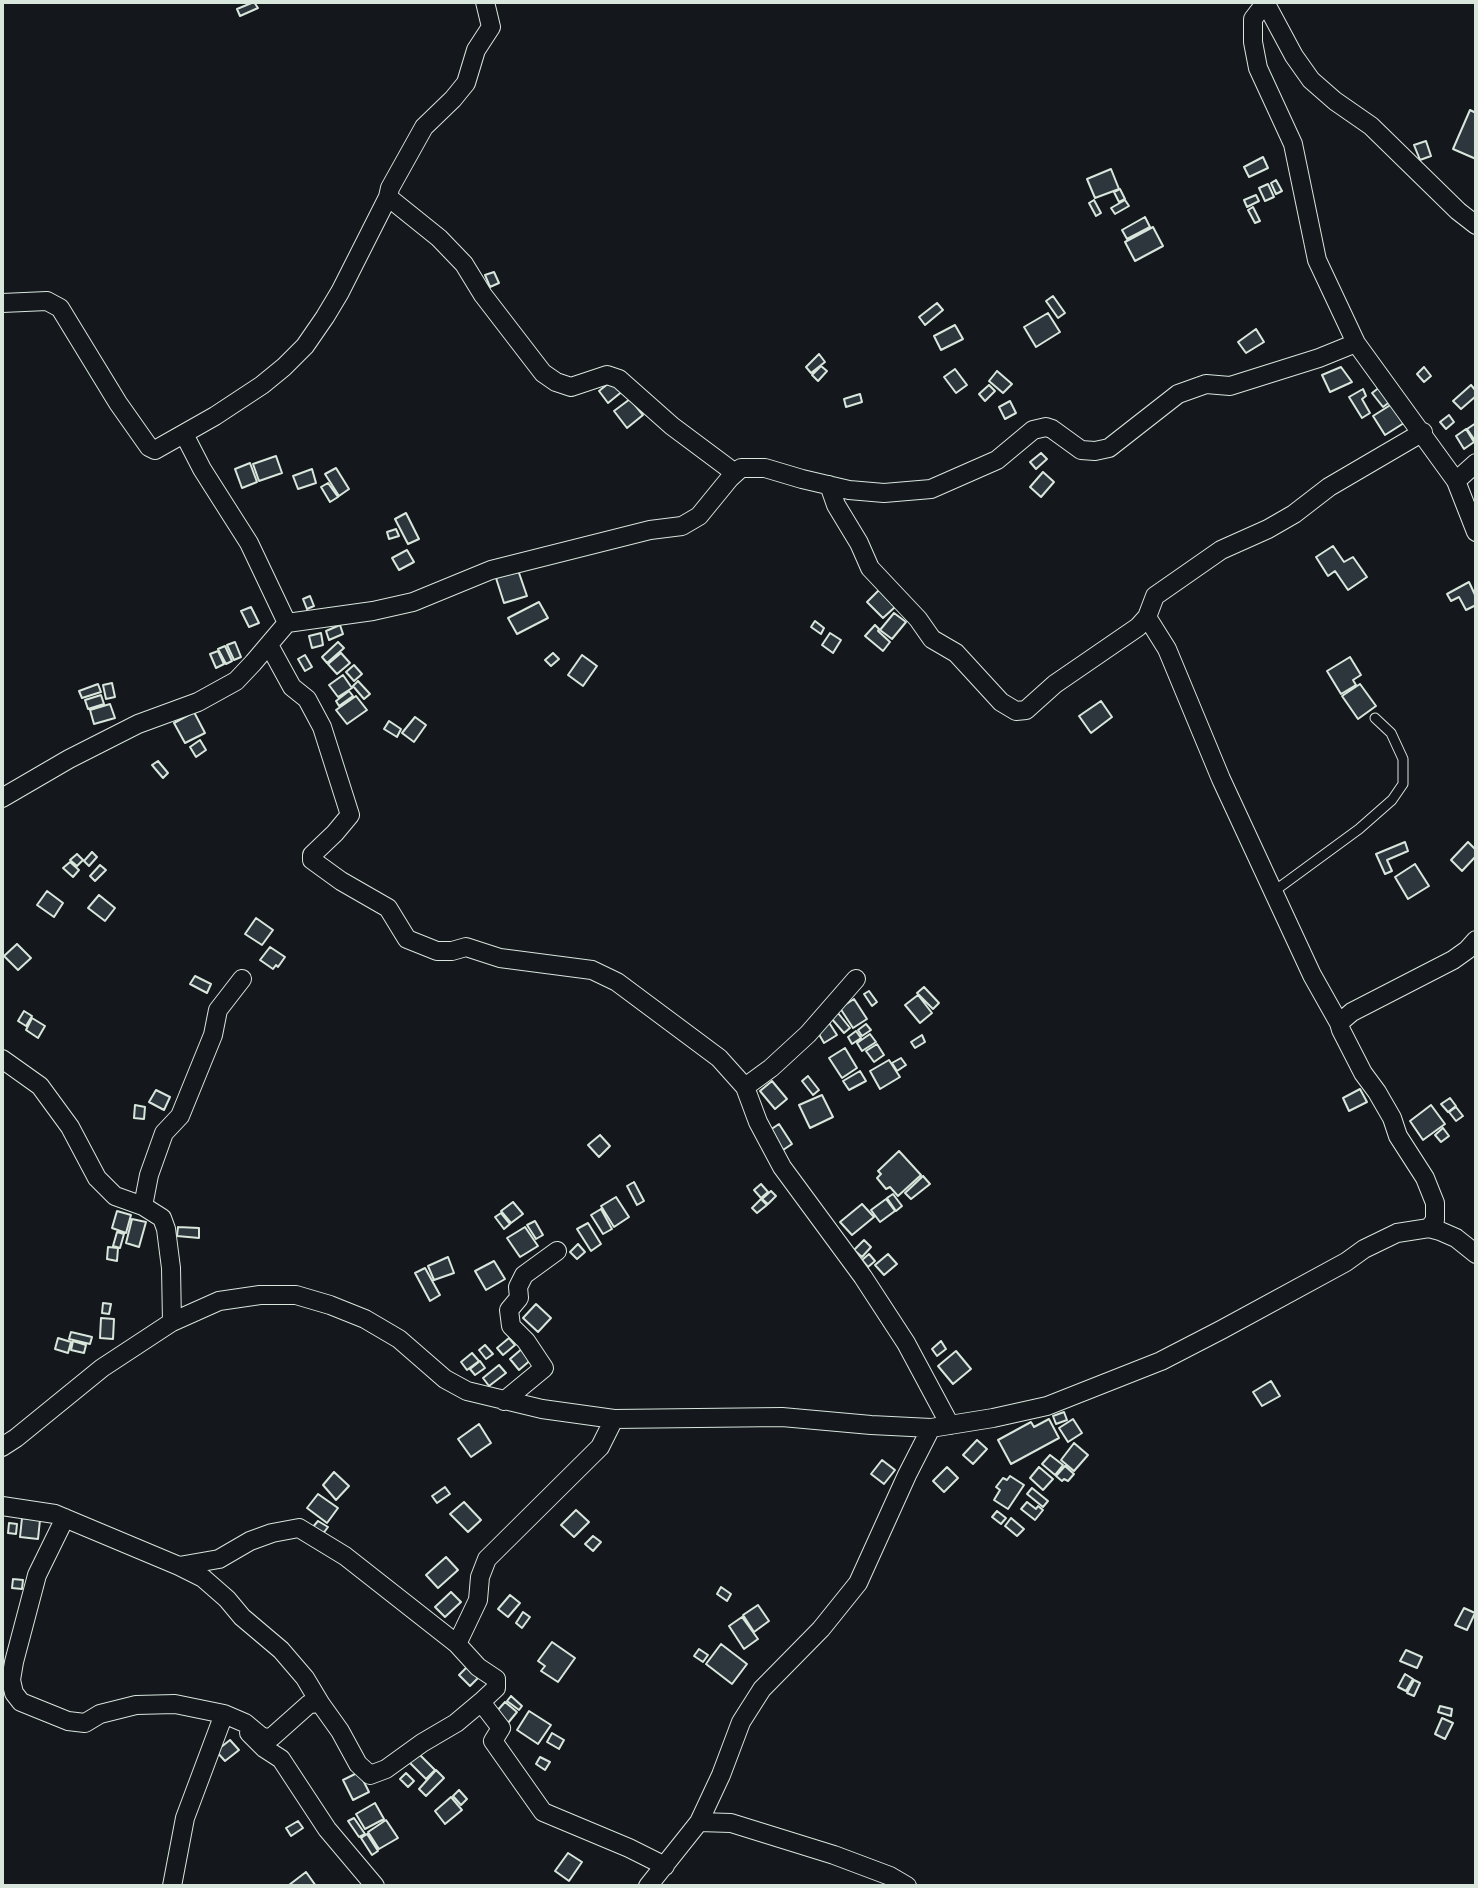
<!DOCTYPE html>
<html>
<head>
<meta charset="utf-8">
<style>
	body { margin:0 }
	#map { position:relative; width:1478px; height:1888px; overflow:hidden; background:#14181c; font-family:"Public Sans",sans-serif }
	canvas { display:block }
	.frame { position:absolute; inset:0; border:4px solid #d8e6dc; pointer-events:none }
</style>
</head>
<body>
<div id="map">
<canvas width="1478" height="1888"></canvas>
<div class="frame"></div>
</div>
<script>
const c = document.querySelector('canvas').getContext('2d');
c.lineJoin = 'round';
function fillPath(path, color) { c.fillStyle = color; c.fill(path, 'evenodd'); }
const toPath = rows => new Path2D(rows.map(r => 'M' + r).join(''));
function stroke(path, color, width, dash) { c.strokeStyle = color; c.lineWidth = width; c.lineCap = dash ? 'butt' : 'round'; c.setLineDash(dash || []); c.stroke(path); }
const building = toPath([
	[254,2,258,8,240,16,237,9,254,2],
	[1470,110,1476,113,1476,159,1453,149,1470,110],
	[1426,141,1431,156,1420,160,1414,145,1426,141],
	[1263,157,1268,168,1249,177,1244,167,1263,157],
	[1111,169,1119,189,1095,198,1087,179,1111,169],
	[1276,180,1282,191,1276,194,1271,183,1276,180],
	[1268,184,1274,197,1265,201,1259,188,1268,184],
	[1120,189,1125,199,1119,202,1114,192,1120,189],
	[1256,195,1259,201,1247,207,1244,200,1256,195],
	[1094,200,1101,213,1096,216,1089,203,1094,200],
	[1125,200,1129,206,1115,214,1111,208,1125,200],
	[1253,207,1260,221,1255,223,1248,210,1253,207],
	[1145,217,1150,227,1127,239,1122,230,1145,217],
	[1153,227,1163,246,1135,261,1125,242,1153,227],
	[494,272,499,283,490,287,485,275,494,272],
	[1053,296,1065,313,1058,318,1046,301,1053,296],
	[937,303,943,310,925,325,919,317,937,303],
	[1048,313,1060,332,1036,347,1024,327,1048,313],
	[955,325,963,339,941,350,934,336,955,325],
	[1256,329,1264,342,1246,353,1238,342,1256,329],
	[819,354,825,362,811,373,806,367,819,354],
	[821,366,827,371,818,381,812,375,821,366],
	[1341,367,1352,382,1330,392,1322,375,1341,367],
	[1424,367,1431,376,1424,382,1417,374,1424,367],
	[955,369,967,385,956,393,944,377,955,369],
	[997,371,1012,384,1003,393,989,381,997,371],
	[614,379,624,390,608,403,599,391,614,379],
	[989,385,995,391,985,401,979,394,989,385],
	[1471,385,1476,391,1476,396,1461,409,1453,401,1471,385],
	[1380,387,1391,401,1383,407,1372,393,1380,387],
	[1363,389,1366,396,1362,399,1370,413,1362,418,1349,397,1363,389],
	[860,394,862,402,846,407,844,399,860,394],
	[630,399,643,415,627,428,614,411,630,399],
	[1010,401,1016,413,1005,419,999,407,1010,401],
	[1392,404,1404,423,1385,435,1373,416,1392,404],
	[1449,415,1454,422,1446,429,1440,422,1449,415],
	[1476,423,1476,442,1467,429,1476,423],
	[1466,429,1474,442,1464,449,1456,436,1466,429],
	[1041,453,1047,459,1036,469,1030,462,1041,453],
	[276,456,282,473,259,481,253,464,276,456],
	[250,463,257,482,242,488,235,469,250,463],
	[336,468,349,489,339,496,325,474,336,468],
	[312,469,316,483,298,489,293,476,312,469],
	[1043,472,1054,482,1041,497,1030,487,1043,472],
	[328,483,338,497,330,502,321,487,328,483],
	[406,513,419,539,408,544,395,519,406,513],
	[396,529,399,536,389,539,387,532,396,529],
	[1333,546,1344,562,1353,557,1367,577,1348,590,1335,571,1328,576,1316,557,1333,546],
	[407,550,414,562,399,570,392,558,407,550],
	[518,570,527,596,504,603,496,578,518,570],
	[1469,582,1476,597,1476,605,1466,610,1459,597,1451,601,1447,594,1469,582],
	[879,590,895,607,883,618,867,602,879,590],
	[310,596,314,606,307,609,303,599,310,596],
	[539,602,548,618,517,634,508,618,539,602],
	[251,607,259,623,249,627,241,611,251,607],
	[894,613,906,622,892,639,880,630,894,613],
	[815,621,824,628,821,634,811,627,815,621],
	[340,625,343,634,329,640,326,631,340,625],
	[875,625,879,629,878,631,890,642,883,651,865,636,875,625],
	[321,633,323,645,312,648,309,636,321,633],
	[830,633,841,640,833,653,822,645,830,633],
	[235,642,241,657,234,660,227,645,235,642],
	[338,642,344,648,327,663,322,657,338,642],
	[225,646,232,661,226,664,218,649,225,646],
	[218,651,224,664,216,668,210,654,218,651],
	[341,653,350,663,337,674,328,664,341,653],
	[553,653,559,659,551,666,545,660,553,653],
	[305,655,312,667,305,671,298,659,305,655],
	[582,655,597,666,583,686,568,675,582,655],
	[1350,657,1361,675,1353,680,1356,685,1341,694,1327,671,1350,657],
	[354,665,362,674,354,681,346,672,354,665],
	[343,675,352,688,338,697,329,685,343,675],
	[358,681,370,694,364,699,353,686,358,681],
	[112,683,115,697,106,699,103,685,112,683],
	[98,684,101,692,82,698,79,691,98,684],
	[1360,684,1376,706,1358,719,1342,696,1360,684],
	[349,691,353,696,339,706,336,701,349,691],
	[101,695,104,704,88,709,85,700,101,695],
	[356,696,367,710,347,724,336,710,356,696],
	[1101,701,1112,717,1091,733,1079,716,1101,701],
	[110,704,115,718,94,724,90,710,110,704],
	[194,712,205,733,185,743,174,723,194,712],
	[415,717,426,725,414,742,402,733,415,717],
	[389,721,401,729,397,737,384,729,389,721],
	[200,740,206,750,196,757,190,747,200,740],
	[158,761,168,773,163,778,152,765,158,761],
	[1405,842,1408,851,1387,860,1392,871,1385,874,1376,854,1405,842],
	[1468,842,1476,850,1476,856,1462,871,1451,860,1468,842],
	[92,852,97,857,89,866,84,861,92,852],
	[77,854,83,860,77,866,70,860,77,854],
	[70,862,79,870,73,877,63,868,70,862],
	[1415,864,1429,886,1408,899,1395,877,1415,864],
	[100,865,106,870,95,881,90,876,100,865],
	[47,891,63,903,54,917,37,905,47,891],
	[99,895,115,908,105,921,88,908,99,895],
	[256,918,273,930,262,945,245,934,256,918],
	[17,944,31,958,18,970,4,956,17,944],
	[270,947,285,957,278,967,276,965,273,969,260,960,270,947],
	[195,976,211,984,207,993,190,984,195,976],
	[924,987,939,1003,933,1009,917,993,924,987],
	[869,991,877,1002,872,1006,864,994,869,991],
	[918,995,932,1013,920,1023,905,1005,918,995],
	[854,999,867,1019,853,1028,840,1008,854,999],
	[24,1011,32,1016,26,1026,18,1021,24,1011],
	[838,1013,850,1028,844,1033,831,1018,838,1013],
	[32,1018,45,1026,38,1038,26,1030,32,1018],
	[828,1021,837,1035,824,1043,816,1029,828,1021],
	[866,1024,871,1030,862,1036,858,1030,866,1024],
	[856,1031,861,1038,852,1044,848,1037,856,1031],
	[870,1034,876,1042,862,1051,857,1043,870,1034],
	[922,1035,925,1042,915,1048,911,1042,922,1035],
	[877,1044,884,1055,874,1062,866,1051,877,1044],
	[845,1048,857,1068,842,1078,829,1058,845,1048],
	[901,1058,906,1065,897,1071,892,1063,901,1058],
	[889,1060,900,1077,880,1089,870,1071,889,1060],
	[860,1071,866,1081,849,1090,843,1081,860,1071],
	[808,1076,819,1090,813,1095,802,1081,808,1076],
	[772,1081,787,1099,775,1109,760,1091,772,1081],
	[1360,1089,1367,1102,1349,1111,1343,1098,1360,1089],
	[156,1090,170,1097,164,1110,149,1102,156,1090],
	[822,1095,833,1117,810,1128,799,1105,822,1095],
	[1450,1098,1456,1106,1448,1112,1441,1104,1450,1098],
	[135,1105,145,1107,144,1119,134,1118,135,1105],
	[1431,1105,1445,1124,1423,1140,1410,1121,1431,1105],
	[1456,1107,1463,1116,1456,1121,1449,1112,1456,1107],
	[779,1124,792,1144,783,1150,770,1130,779,1124],
	[1443,1128,1449,1136,1441,1142,1435,1135,1443,1128],
	[600,1135,610,1146,599,1157,588,1145,600,1135],
	[899,1151,921,1175,898,1196,890,1187,886,1189,877,1178,881,1174,878,1171,899,1151],
	[923,1176,930,1184,911,1199,905,1193,923,1176],
	[634,1182,644,1201,637,1205,627,1186,634,1182],
	[761,1184,768,1192,761,1198,754,1190,761,1184],
	[771,1191,776,1196,768,1204,762,1199,771,1191],
	[893,1194,902,1206,896,1211,887,1198,893,1194],
	[616,1197,629,1217,614,1227,601,1206,616,1197],
	[761,1199,767,1205,757,1213,752,1208,761,1199],
	[886,1199,895,1211,880,1222,871,1210,886,1199],
	[513,1202,523,1214,511,1223,501,1211,513,1202],
	[862,1204,874,1217,852,1235,840,1222,862,1204],
	[601,1209,612,1229,603,1234,591,1215,601,1209],
	[117,1211,131,1215,126,1233,112,1228,117,1211],
	[501,1213,510,1224,504,1229,495,1217,501,1213],
	[132,1219,146,1222,139,1247,126,1243,132,1219],
	[535,1221,543,1235,536,1239,527,1225,535,1221],
	[588,1223,601,1244,591,1251,577,1229,588,1223],
	[178,1227,199,1228,199,1238,177,1236,178,1227],
	[525,1227,538,1246,520,1257,507,1238,525,1227],
	[117,1232,124,1234,120,1248,113,1246,117,1232],
	[864,1240,871,1247,862,1257,854,1250,864,1240],
	[578,1244,585,1252,577,1259,570,1252,578,1244],
	[108,1247,118,1248,117,1261,107,1259,108,1247],
	[869,1254,875,1261,868,1267,862,1260,869,1254],
	[888,1254,897,1264,884,1275,875,1265,888,1254],
	[448,1257,454,1273,434,1280,428,1266,448,1257],
	[494,1261,505,1279,486,1290,475,1271,494,1261],
	[425,1268,440,1295,430,1301,415,1273,425,1268],
	[103,1303,111,1304,109,1314,102,1313,103,1303],
	[536,1304,551,1318,538,1332,523,1318,536,1304],
	[101,1318,114,1319,113,1339,100,1338,101,1318],
	[71,1332,92,1337,90,1344,69,1339,71,1332],
	[58,1338,71,1342,68,1353,55,1349,58,1338],
	[509,1338,515,1345,503,1355,497,1348,509,1338],
	[73,1341,86,1345,84,1353,71,1350,73,1341],
	[941,1341,946,1349,937,1356,932,1349,941,1341],
	[485,1345,493,1354,486,1359,479,1350,485,1345],
	[524,1347,533,1358,519,1370,510,1359,524,1347],
	[956,1351,971,1369,953,1384,938,1366,956,1351],
	[472,1353,479,1361,467,1370,461,1362,472,1353],
	[480,1361,485,1368,475,1375,470,1369,480,1361],
	[499,1365,506,1373,489,1386,483,1378,499,1365],
	[1271,1381,1280,1396,1262,1406,1253,1392,1271,1381],
	[1064,1412,1067,1420,1056,1424,1053,1416,1064,1412],
	[1049,1419,1059,1438,1011,1464,998,1440,1031,1422,1034,1427,1049,1419],
	[1073,1419,1082,1433,1068,1442,1059,1428,1073,1419],
	[479,1424,491,1443,471,1457,458,1439,479,1424],
	[977,1440,987,1449,973,1464,963,1455,977,1440],
	[1074,1443,1088,1455,1074,1471,1061,1460,1074,1443],
	[1050,1455,1063,1465,1055,1475,1042,1464,1050,1455],
	[882,1460,895,1470,884,1484,871,1474,882,1460],
	[1065,1466,1074,1474,1068,1481,1064,1479,1062,1481,1056,1476,1065,1466],
	[947,1467,958,1478,944,1492,933,1481,947,1467],
	[1039,1467,1053,1479,1043,1490,1030,1478,1039,1467],
	[334,1472,349,1486,336,1500,323,1485,334,1472],
	[1010,1476,1024,1485,1008,1509,994,1500,1000,1490,996,1487,1003,1478,1007,1480,1010,1476],
	[445,1487,450,1494,437,1503,432,1496,445,1487],
	[1032,1488,1048,1501,1043,1507,1027,1494,1032,1488],
	[318,1494,338,1508,327,1523,307,1508,318,1494],
	[464,1502,481,1520,468,1532,450,1514,464,1502],
	[1027,1502,1036,1509,1038,1506,1043,1510,1035,1520,1021,1509,1027,1502],
	[576,1510,589,1522,574,1537,561,1525,576,1510],
	[997,1511,1006,1518,1001,1524,992,1517,997,1511],
	[22,1518,40,1520,38,1539,20,1537,22,1518],
	[1011,1518,1024,1529,1017,1536,1005,1526,1011,1518],
	[318,1521,328,1527,322,1535,312,1528,318,1521],
	[9,1523,17,1524,16,1534,8,1533,9,1523],
	[593,1536,601,1542,593,1551,585,1544,593,1536],
	[446,1557,458,1570,438,1588,426,1575,446,1557],
	[13,1579,23,1580,22,1589,12,1588,13,1579],
	[721,1587,731,1594,727,1601,717,1594,721,1587],
	[451,1592,461,1602,445,1617,435,1607,451,1592],
	[510,1595,520,1603,508,1617,498,1609,510,1595],
	[758,1605,769,1621,754,1632,743,1615,758,1605],
	[1464,1608,1475,1613,1467,1630,1455,1625,1464,1608],
	[523,1612,530,1617,522,1628,516,1623,523,1612],
	[742,1617,758,1639,744,1649,729,1626,742,1617],
	[552,1642,575,1658,558,1682,541,1671,545,1666,538,1661,552,1642],
	[721,1644,747,1664,732,1684,706,1664,721,1644],
	[699,1649,708,1655,703,1662,694,1656,699,1649],
	[1406,1650,1422,1657,1417,1668,1400,1661,1406,1650],
	[467,1667,478,1678,470,1686,459,1675,467,1667],
	[1405,1674,1413,1679,1406,1691,1398,1687,1405,1674],
	[1414,1680,1420,1683,1414,1696,1407,1693,1414,1680],
	[511,1696,522,1706,519,1710,507,1701,511,1696],
	[505,1702,517,1712,508,1723,496,1712,505,1702],
	[1440,1706,1452,1709,1451,1716,1438,1712,1440,1706],
	[529,1711,551,1725,538,1744,517,1730,529,1711],
	[1442,1718,1453,1723,1445,1739,1435,1734,1442,1718],
	[552,1733,564,1740,559,1749,547,1742,552,1733],
	[230,1740,239,1750,225,1761,216,1751,230,1740],
	[418,1753,435,1770,426,1779,409,1762,418,1753],
	[540,1757,550,1762,545,1770,536,1764,540,1757],
	[436,1770,444,1778,426,1796,419,1789,436,1770],
	[359,1772,369,1792,353,1800,343,1780,359,1772],
	[406,1773,414,1781,408,1787,400,1779,406,1773],
	[459,1790,467,1799,461,1805,453,1796,459,1790],
	[451,1797,462,1810,445,1824,435,1811,451,1797],
	[375,1803,384,1819,365,1829,356,1814,375,1803],
	[354,1818,365,1834,359,1837,348,1821,354,1818],
	[386,1820,398,1838,379,1849,368,1832,386,1820],
	[298,1821,303,1828,291,1836,286,1828,298,1821],
	[367,1834,378,1851,372,1855,361,1838,367,1834],
	[568,1853,582,1862,569,1881,555,1871,568,1853],
	[306,1872,316,1886,290,1886,289,1885,306,1872]
]);
const service = toPath([
	[1273,892,1359,829,1392,800,1403,784,1403,759,1391,733,1375,718]
]);
const minor = toPath([
	[1265,2,1294,56,1311,80,1335,101,1371,126,1458,211,1476,225],
	[1266,2,1253,19,1253,42,1258,68,1293,144,1317,260,1356,343,1456,481,1476,532],
	[388,197,439,238,464,264,483,295,543,373,556,382,571,387,607,375,619,379,672,426,735,473],
	[2,303,47,301,60,308,118,403,149,447,155,450,215,416,262,385,284,367,305,346,325,317,340,292,388,197,390,188,424,127,453,99,466,83,476,50,491,27,485,2],
	[184,434,202,469,249,543,287,623],
	[1456,481,1476,463],
	[829,485,836,505,859,543,870,568,918,619,932,639,956,653,1001,702,1016,711,1026,710,1055,684,1138,627,1147,617,1155,596,1221,550,1268,529,1294,514,1329,487,1423,432],
	[1147,617,1167,649,1221,779,1312,975,1339,1023],
	[269,645,292,687,307,699,322,727,350,815,335,833,312,855,312,860,341,881,388,908,407,939,437,951,452,951,466,947,500,958,592,970,617,982,719,1058,745,1087,758,1122,782,1167,863,1277,906,1343,950,1425],
	[2,798,69,759,138,724,198,702,236,681,253,663,287,623,373,611,413,602,491,570,650,530,682,526,699,516,730,478,741,468,765,468,802,479,849,490,884,493,931,489,997,460,1033,430,1046,427,1052,429,1081,450,1095,451,1109,448,1178,394,1206,384,1230,386,1319,358,1356,343],
	[2,1059,40,1086,70,1127,97,1178,115,1196,143,1206,162,1218,166,1229,171,1268,172,1322],
	[745,1087,771,1068,808,1034,856,979],
	[143,1206,149,1175,164,1133,180,1116,213,1035,218,1010,242,979],
	[1429,1228,1435,1220,1435,1203,1425,1178,1398,1136,1392,1118,1377,1092,1363,1073,1341,1030,1339,1023,1352,1012,1453,960,1467,950,1476,940],
	[504,1401,544,1368,526,1341,511,1326,509,1310,519,1298,518,1287,524,1275,557,1251],
	[2,1447,16,1438,102,1368,172,1322,219,1301,260,1295,296,1295,330,1305,365,1319,399,1339,445,1379,467,1391,542,1409,614,1419,782,1417,871,1425,931,1428,993,1418,1047,1406,1161,1361,1221,1330,1346,1262,1364,1249,1397,1233,1429,1228,1440,1231,1456,1238,1476,1254],
	[2,1506,55,1514,179,1566,219,1559,250,1541,272,1533,299,1528,345,1556,457,1644,478,1667,496,1679,496,1688,481,1702,501,1728,493,1741,543,1812,629,1848,665,1866],
	[65,1518,37,1575,14,1662,11,1680,14,1693,21,1702,68,1721,85,1723,100,1714,136,1705,175,1704,224,1714,245,1723,263,1738,272,1737,309,1704,320,1703,340,1731,358,1764,370,1775,386,1769,422,1743,456,1723,481,1702],
	[179,1566,203,1578,227,1599,242,1617,281,1650,305,1678,320,1703],
	[457,1644,478,1600,480,1577,487,1559,600,1447,614,1419],
	[249,1733,264,1748,281,1759,327,1829,375,1886],
	[699,1822,731,1823,834,1855,890,1876,907,1886],
	[172,1886,185,1818,224,1714],
	[648,1886,699,1822,721,1775,741,1722,762,1689,821,1629,858,1583,907,1475,931,1428]
]);
fillPath(building, '#2c363c');
stroke(building, '#d8e6dc', 2);
stroke(service, '#d8e6dc', 11);
stroke(minor, '#d8e6dc', 20);
stroke(service, '#14181c', 9);
stroke(minor, '#14181c', 18);
</script>
</body>
</html>
